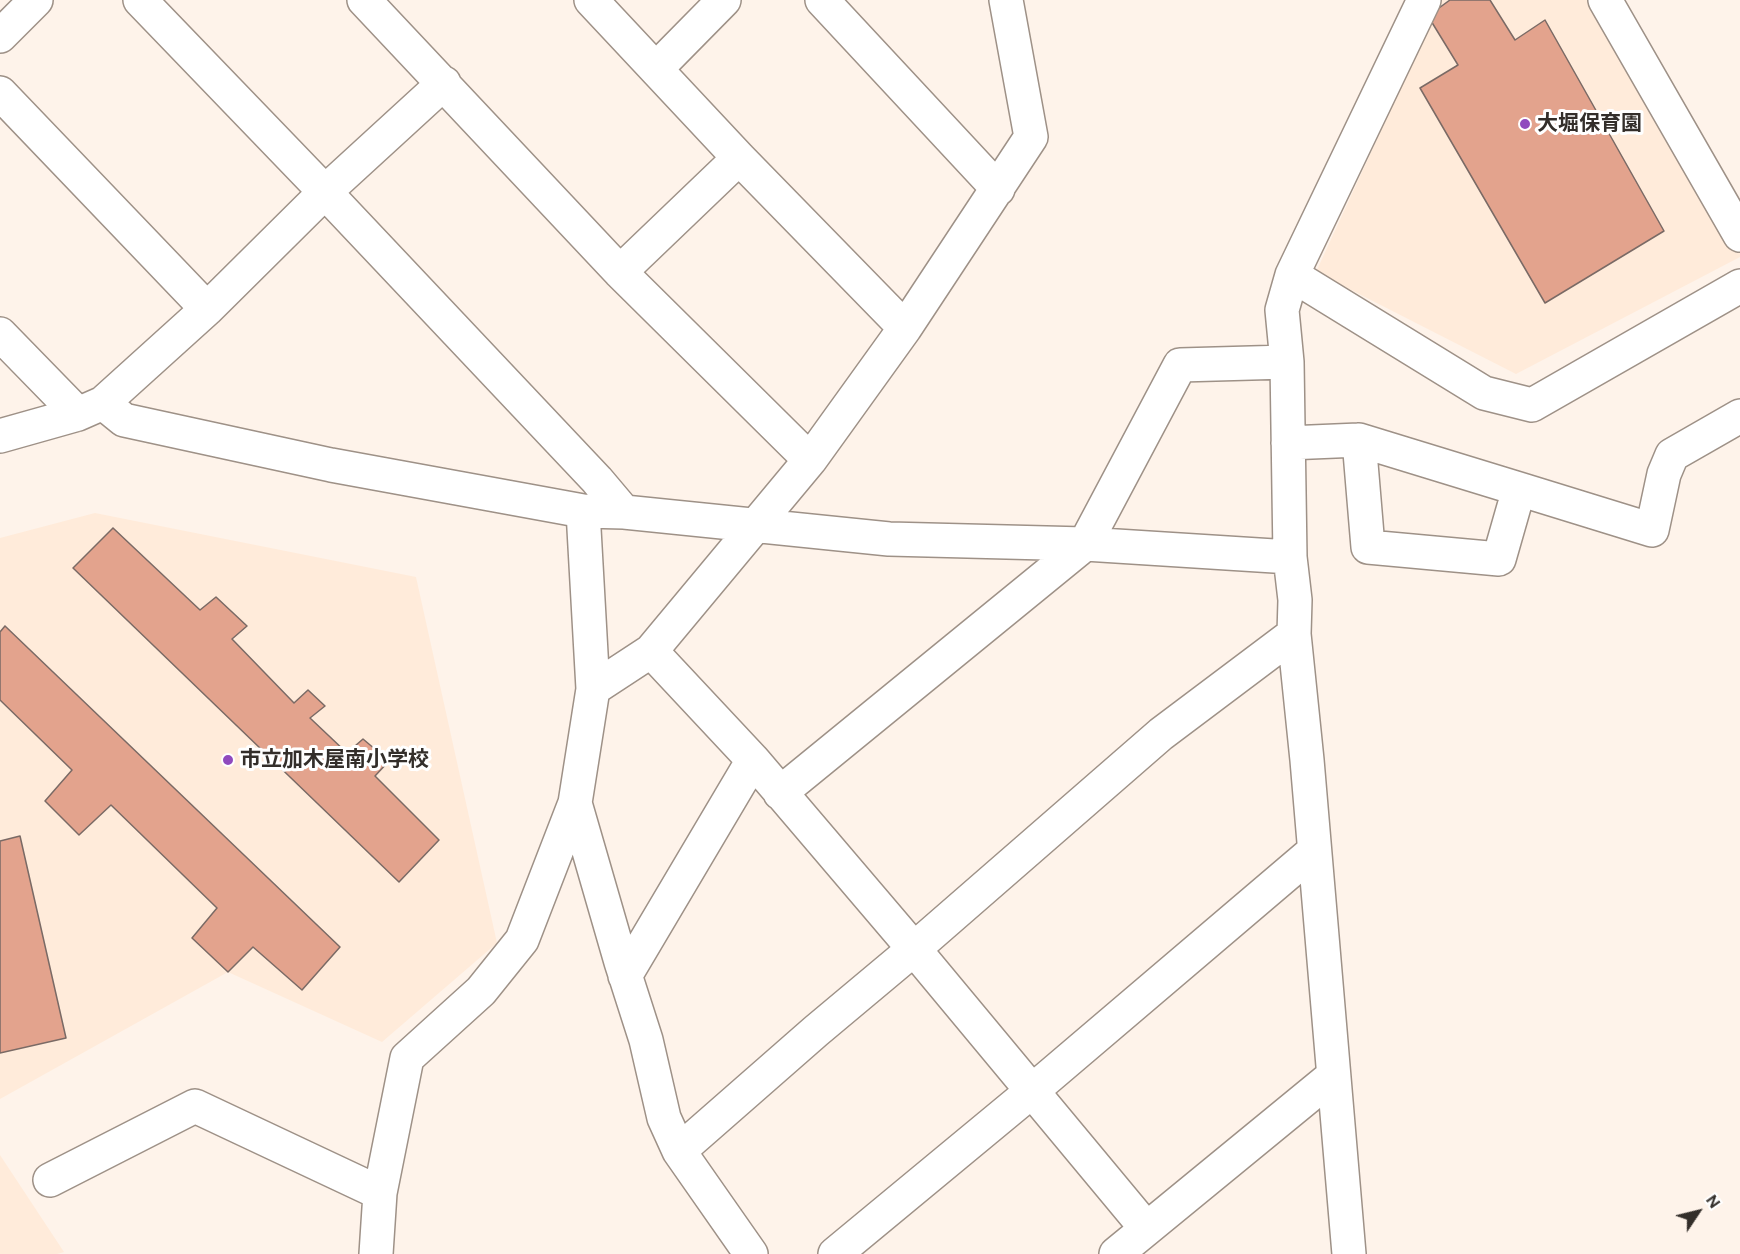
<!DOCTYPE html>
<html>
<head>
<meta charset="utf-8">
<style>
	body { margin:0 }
	#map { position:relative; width:1740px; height:1254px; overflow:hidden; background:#fef3ea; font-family:"DM Sans",sans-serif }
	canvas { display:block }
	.north { position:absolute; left:1668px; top:1182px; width:60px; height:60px; -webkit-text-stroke:4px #fff; paint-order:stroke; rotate:55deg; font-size:16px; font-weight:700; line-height:24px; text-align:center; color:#332e2a }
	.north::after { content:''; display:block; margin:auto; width:21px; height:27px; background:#332e2a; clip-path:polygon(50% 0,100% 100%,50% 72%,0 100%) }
</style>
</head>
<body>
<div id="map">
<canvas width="1740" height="1254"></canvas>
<div class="north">N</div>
</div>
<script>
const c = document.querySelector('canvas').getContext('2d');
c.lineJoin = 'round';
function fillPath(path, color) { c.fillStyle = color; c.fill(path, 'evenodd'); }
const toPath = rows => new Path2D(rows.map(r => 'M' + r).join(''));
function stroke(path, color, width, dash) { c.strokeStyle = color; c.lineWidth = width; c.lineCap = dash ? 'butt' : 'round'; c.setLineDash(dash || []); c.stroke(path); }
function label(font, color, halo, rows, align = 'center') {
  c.font = font + ' "DM Sans","Noto Sans JP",sans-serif'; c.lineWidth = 6; c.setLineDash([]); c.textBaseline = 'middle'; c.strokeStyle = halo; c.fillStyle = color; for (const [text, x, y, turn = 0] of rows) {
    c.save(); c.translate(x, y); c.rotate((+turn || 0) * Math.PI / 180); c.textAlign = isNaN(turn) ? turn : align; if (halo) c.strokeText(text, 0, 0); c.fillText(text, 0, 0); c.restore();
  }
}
const built = toPath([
	[1441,0,1592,0,1740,248,1740,257,1516,374,1316,272],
	[95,513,416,577,497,943,382,1042,228,972,0,1099,0,538],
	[0,1155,64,1252,57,1254,0,1254]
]);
const building = toPath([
	[1450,0,1490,0,1515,40,1545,20,1664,231,1545,303,1420,88,1458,65,1428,16,1450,0],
	[113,528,200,610,216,597,247,626,232,639,294,703,308,690,325,706,310,718,347,753,363,739,389,761,375,776,439,840,399,882,73,568,113,528],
	[5,626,340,947,302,990,253,947,228,972,192,938,217,908,111,805,79,835,45,801,72,770,0,700,0,632,5,626],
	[20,836,66,1038,0,1053,0,841,20,836]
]);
const minor = toPath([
	[140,0,325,192,597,480,624,512],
	[364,0,620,272,810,460],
	[591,0,739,158,905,328],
	[822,0,998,189],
	[1605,0,1740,235],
	[0,36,36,0],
	[656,69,724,0],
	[0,93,207,309],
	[620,272,739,158],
	[1292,275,1484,393,1532,405,1740,286],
	[0,334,78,414],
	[103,403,207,309,325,192,444,83],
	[0,436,78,414,103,403,124,420,331,465,583,511,624,512,889,539,1085,544,1290,557],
	[1288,443,1359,440,1519,489,1499,559,1368,547,1359,440],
	[1519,489,1652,530,1664,474,1672,455,1740,416],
	[583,511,593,689],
	[651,651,753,760,914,949,1146,1228],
	[780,793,1085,544,1180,365,1287,362],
	[575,803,621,962,646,1040,664,1118,679,1151,751,1254],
	[625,976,753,760],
	[679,1151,816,1031,914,949,1161,734,1294,634],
	[50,1180,195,1106,380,1193],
	[376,1254,380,1193,407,1058,481,991,522,940,575,803,593,689,651,651,810,460,905,328,1031,137,1006,0],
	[835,1254,1032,1091,1314,851],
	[1116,1254,1333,1076],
	[1349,1254,1307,760,1294,634,1295,600,1290,557,1287,362,1282,310,1292,275,1424,0]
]);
const markers = [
	[1525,124,6,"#904abe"],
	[228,760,6,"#904abe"]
];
const poiNames = [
	["大堀保育園",1537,124],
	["市立加木屋南小学校",240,760]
];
fillPath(built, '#ffebda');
fillPath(building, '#e3a38d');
stroke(building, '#7a6a65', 1.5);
stroke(minor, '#9e9187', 36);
stroke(minor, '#fff', 33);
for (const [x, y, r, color] of markers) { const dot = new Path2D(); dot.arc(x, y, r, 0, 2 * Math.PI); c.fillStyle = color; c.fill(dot); stroke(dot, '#fff', 2); }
label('bold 21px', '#332e2a', '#fff', poiNames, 'left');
</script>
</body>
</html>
